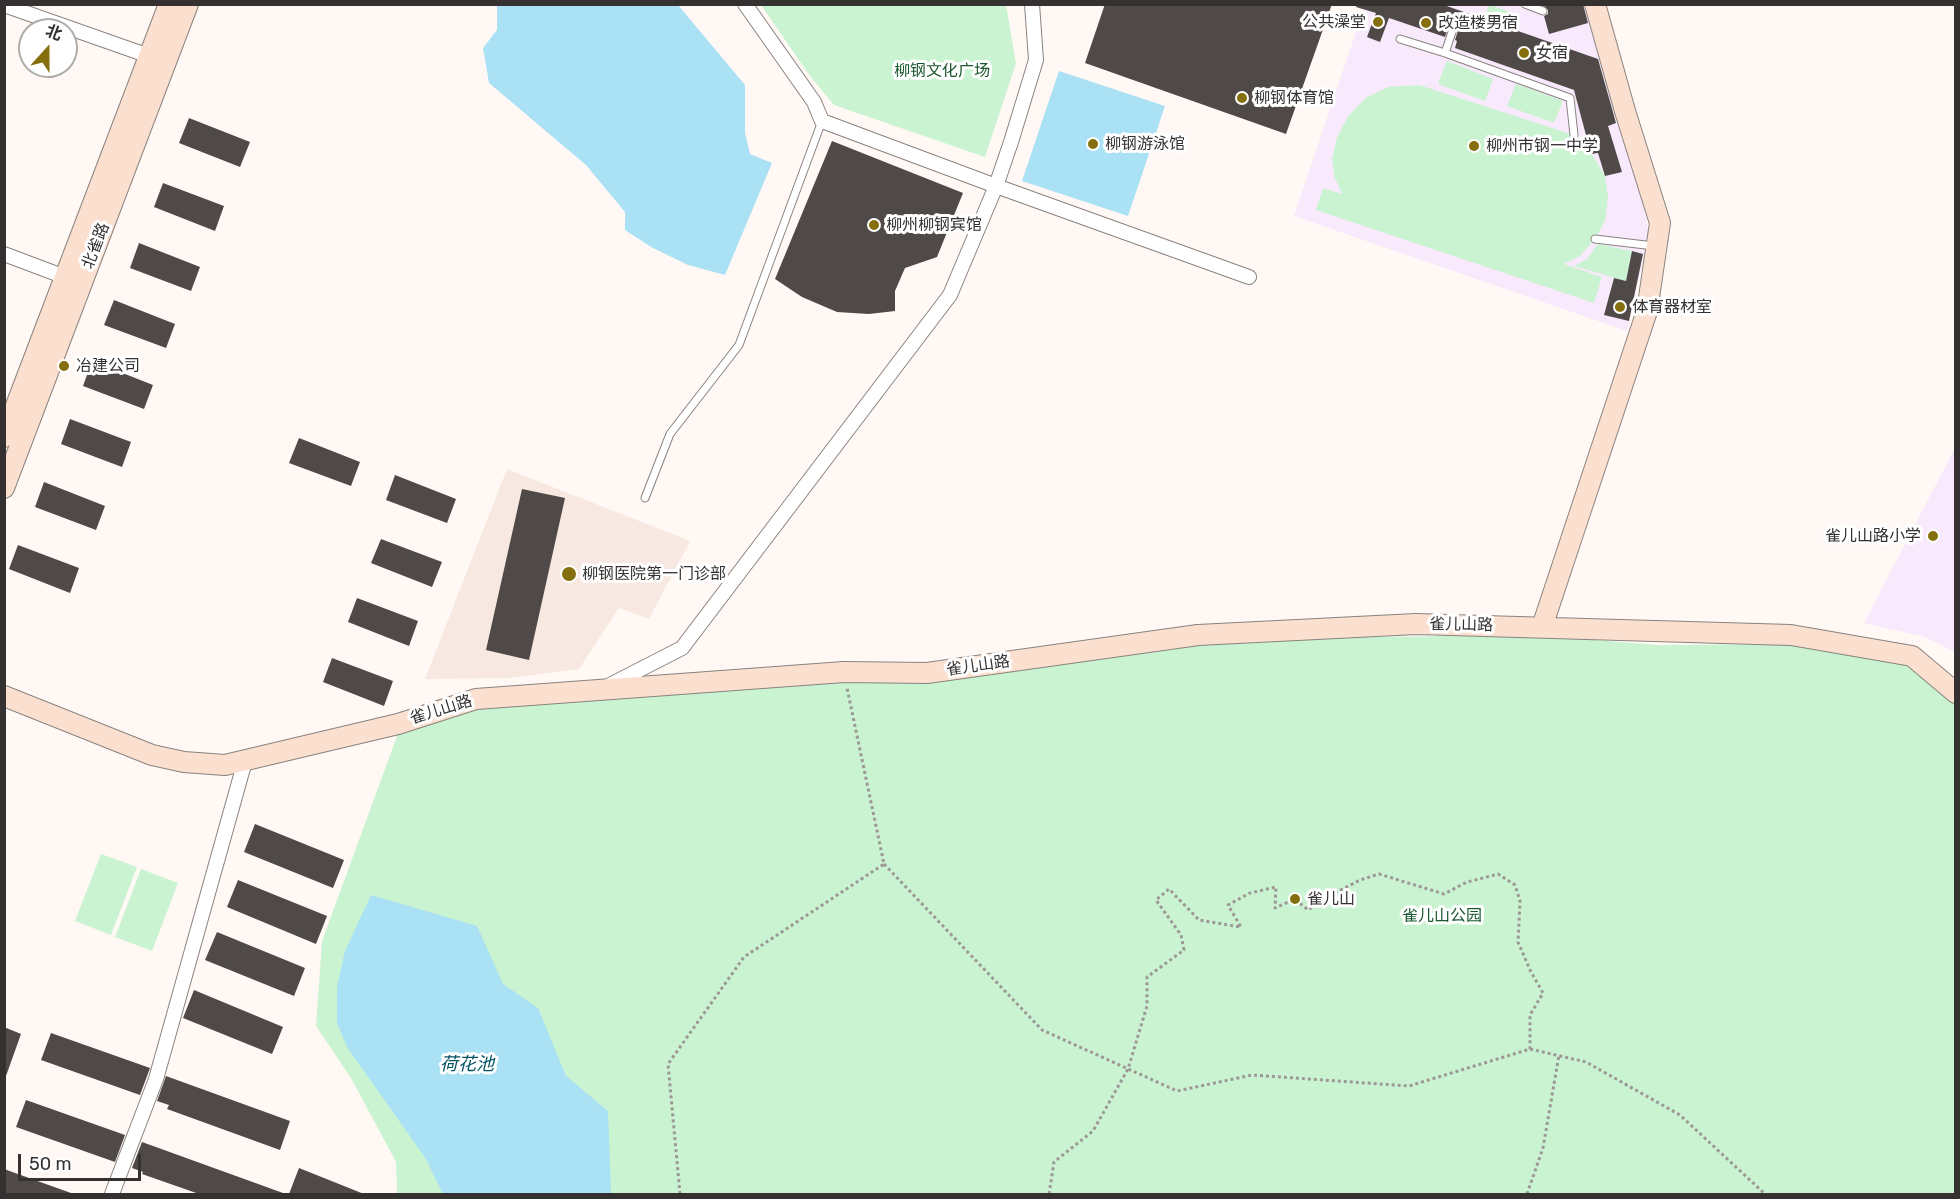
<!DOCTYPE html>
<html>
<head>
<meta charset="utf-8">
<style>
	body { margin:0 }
	#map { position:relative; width:1960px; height:1199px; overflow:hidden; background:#fff8f4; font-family:Rubik,"Noto Sans SC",sans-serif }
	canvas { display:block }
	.frame { position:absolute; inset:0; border:6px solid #343130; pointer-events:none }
	.north { position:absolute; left:18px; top:18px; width:60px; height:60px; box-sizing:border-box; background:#fff; border:2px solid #aeadac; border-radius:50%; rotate:21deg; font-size:16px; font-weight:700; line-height:24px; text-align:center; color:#343130 }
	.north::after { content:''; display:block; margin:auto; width:21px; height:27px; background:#856e0d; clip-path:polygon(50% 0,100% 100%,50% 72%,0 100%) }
	.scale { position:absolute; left:18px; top:1154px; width:123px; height:27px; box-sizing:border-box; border:3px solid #343130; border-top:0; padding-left:8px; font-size:18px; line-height:21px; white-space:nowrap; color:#343130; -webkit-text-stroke:4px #fff; paint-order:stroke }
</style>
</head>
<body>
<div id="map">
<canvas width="1960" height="1199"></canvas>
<div class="frame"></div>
<div class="north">北</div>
<div class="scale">50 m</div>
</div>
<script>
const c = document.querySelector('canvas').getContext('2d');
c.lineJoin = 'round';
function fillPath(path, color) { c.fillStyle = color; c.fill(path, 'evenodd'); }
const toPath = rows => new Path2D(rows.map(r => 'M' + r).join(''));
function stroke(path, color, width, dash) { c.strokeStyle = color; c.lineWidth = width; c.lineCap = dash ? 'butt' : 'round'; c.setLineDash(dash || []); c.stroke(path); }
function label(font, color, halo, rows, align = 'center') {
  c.font = font + ' Rubik,"Noto Sans SC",sans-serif'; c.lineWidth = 6; c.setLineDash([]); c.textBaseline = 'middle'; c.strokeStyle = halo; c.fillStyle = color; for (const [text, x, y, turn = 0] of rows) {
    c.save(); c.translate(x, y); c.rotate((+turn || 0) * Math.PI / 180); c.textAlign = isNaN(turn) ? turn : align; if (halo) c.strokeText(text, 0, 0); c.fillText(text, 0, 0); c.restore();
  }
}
const built = toPath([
	[507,469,690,541,649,619,619,608,579,669,510,678,425,679]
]);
const education = toPath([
	[1365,5,1589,5,1636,169,1649,234,1627,331,1294,216],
	[1955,448,1955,652,1925,637,1864,623]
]);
const green = toPath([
	[761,5,1006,5,1016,63,985,157,834,105,810,76],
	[1489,5,1520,15,1516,30,1484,19],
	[1447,61,1493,79,1485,101,1438,84],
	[1516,84,1563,101,1554,123,1507,106],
	[1419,85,1574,135,1593,156,1605,176,1608,197,1605,221,1595,239,1580,256,1564,264,1602,277,1594,303,1316,210,1323,188,1342,194,1335,178,1332,160,1337,137,1349,115,1367,97,1389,87],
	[1598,244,1632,251,1626,281,1574,266,1587,259],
	[1532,635,1658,645,1790,644,1912,664,1955,701,1955,1194,397,1194,396,1162,351,1078,316,1026,322,941,400,728,482,709,602,697,846,682,1199,639],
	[101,854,137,867,111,935,75,921],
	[141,869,178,883,152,951,115,937]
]);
const water = toPath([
	[497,5,678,5,745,85,745,133,750,154,772,163,725,275,688,265,651,247,625,230,625,212,586,165,489,83,483,48,497,30],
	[1059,71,1165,106,1128,216,1022,181],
	[371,895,477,926,503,984,538,1008,566,1076,608,1111,611,1194,443,1194,426,1159,347,1047,337,1023,337,987,345,951]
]);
const building = toPath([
	[1105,4,1332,4,1286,134,1085,63],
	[1357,4,1441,4,1598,59,1616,123,1608,126,1622,172,1605,176,1598,153,1591,154,1574,90,1455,48,1457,41,1455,40,1462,18,1459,12,1455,12,1452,15,1445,37,1389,18,1380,42,1367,37,1376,13,1356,7],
	[1542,4,1583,4,1588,23,1549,34,1544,16,1548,14,1548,10],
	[189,118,250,142,240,167,179,143],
	[832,141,963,193,937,257,905,268,895,291,895,311,869,314,837,312,802,297,775,279],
	[163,183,224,206,215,231,154,207],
	[139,243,200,267,191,291,130,268],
	[1632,251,1643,254,1629,321,1604,315,1614,278,1626,281],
	[114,300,175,324,166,348,104,325],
	[92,361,153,385,144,409,83,386],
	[70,419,131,442,122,467,61,444],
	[299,438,360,462,351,486,289,463],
	[395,475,456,499,447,523,386,500],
	[44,482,105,506,96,530,35,507],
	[522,489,565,498,529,660,486,650],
	[381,539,442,562,432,587,371,563],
	[18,545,79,568,70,593,9,569],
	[357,598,418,621,409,646,348,622],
	[332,658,393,681,384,706,323,682],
	[255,824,344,860,333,888,244,852],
	[238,880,327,916,316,944,227,907],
	[217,932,305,968,294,996,205,960],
	[194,990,283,1027,272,1054,183,1018],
	[4,1027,21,1034,6,1076,4,1075],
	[51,1033,150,1068,140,1095,41,1060],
	[166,1076,290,1121,280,1150,167,1109,169,1105,157,1101],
	[26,1100,125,1135,115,1162,16,1127],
	[142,1142,283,1193,283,1194,199,1194,142,1174,143,1172,132,1168],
	[299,1168,364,1194,289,1194],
	[4,1169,71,1193,71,1194,4,1194]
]);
const path = toPath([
	[884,864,1042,1030,1177,1091,1252,1075,1409,1086,1530,1049,1586,1062,1680,1115,1765,1194],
	[680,1194,668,1064,744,957,884,864,847,688],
	[1049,1194,1054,1162,1093,1131,1128,1069,1147,1006,1147,977,1184,950,1181,935,1156,900,1169,889,1199,920,1241,927,1228,905,1250,893,1276,887,1275,908,1295,899,1308,910,1331,895,1360,880,1379,874,1444,894,1467,882,1498,874,1515,885,1520,901,1518,942,1530,970,1543,993,1530,1015,1530,1049],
	[1527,1194,1543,1148,1559,1055]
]);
const lane = toPath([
	[1525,4,1543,11],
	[1457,17,1445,53,1570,98,1574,135],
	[1400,39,1445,53],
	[1595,239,1654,246],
	[645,498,670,434,739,345,822,121]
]);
const street = toPath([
	[745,4,814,102,822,121,996,186,1249,277],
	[4,5,149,56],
	[4,254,65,277],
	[608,686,682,648,950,295,996,186,1011,142,1036,60,1032,4],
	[112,1194,156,1079,245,761]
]);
const secondary = toPath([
	[4,437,169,4],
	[4,488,188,4],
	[1542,627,1647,311,1660,223,1625,111,1595,4],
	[4,696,152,755,184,762,225,765,398,724,476,699,844,672,927,673,1198,635,1416,624,1791,635,1912,656,1956,693]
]);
const markers = [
	[1378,22,6,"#856e0d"],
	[1426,23,6,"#856e0d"],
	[1524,53,6,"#856e0d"],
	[1242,98,6,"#856e0d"],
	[1093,144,6,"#856e0d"],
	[1474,146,6,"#856e0d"],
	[874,225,6,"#856e0d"],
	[1620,307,6,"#856e0d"],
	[64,366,6,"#856e0d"],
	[1933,536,6,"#856e0d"],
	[569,574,8,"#856e0d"],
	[1295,899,6,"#856e0d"]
];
const poiNames = [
	["公共澡堂",1366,22,"right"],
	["改造楼男宿",1438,23],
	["女宿",1536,53],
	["柳钢体育馆",1254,98],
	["柳钢游泳馆",1105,144],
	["柳州市钢一中学",1486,146],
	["柳州柳钢宾馆",886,225],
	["体育器材室",1632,307],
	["冶建公司",76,366],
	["雀儿山路小学",1921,536,"right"],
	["柳钢医院第一门诊部",582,574],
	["雀儿山",1307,899]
];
const parkNames = [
	["柳钢文化广场",942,71],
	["雀儿山公园",1442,916]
];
const streetNames = [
	["北雀路",96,246,-69],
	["雀儿山路",1461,625,1],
	["雀儿山路",978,666,-8],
	["雀儿山路",441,710,-17]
];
const waterNames = [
	["荷花池",467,1065]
];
fillPath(built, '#f7e9e1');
fillPath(education, '#f9e9fc');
fillPath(green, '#caf3d1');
fillPath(water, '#aae1f4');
fillPath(building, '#4f4a47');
stroke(lane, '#89837f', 9);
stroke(street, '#89837f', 16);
stroke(secondary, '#89837f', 22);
stroke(path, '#9d9896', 3, [3, 3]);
stroke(lane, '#fff', 7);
stroke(street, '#fff', 14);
stroke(secondary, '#fbe0d0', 20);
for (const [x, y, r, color] of markers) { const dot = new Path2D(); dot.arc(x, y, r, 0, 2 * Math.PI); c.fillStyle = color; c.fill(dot); stroke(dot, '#fff', 2); }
label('16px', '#343130', '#fff', poiNames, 'left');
label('16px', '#1b572e', '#fff', parkNames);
label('16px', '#343130', '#fff', streetNames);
label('italic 18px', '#045266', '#fff', waterNames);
</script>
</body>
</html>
